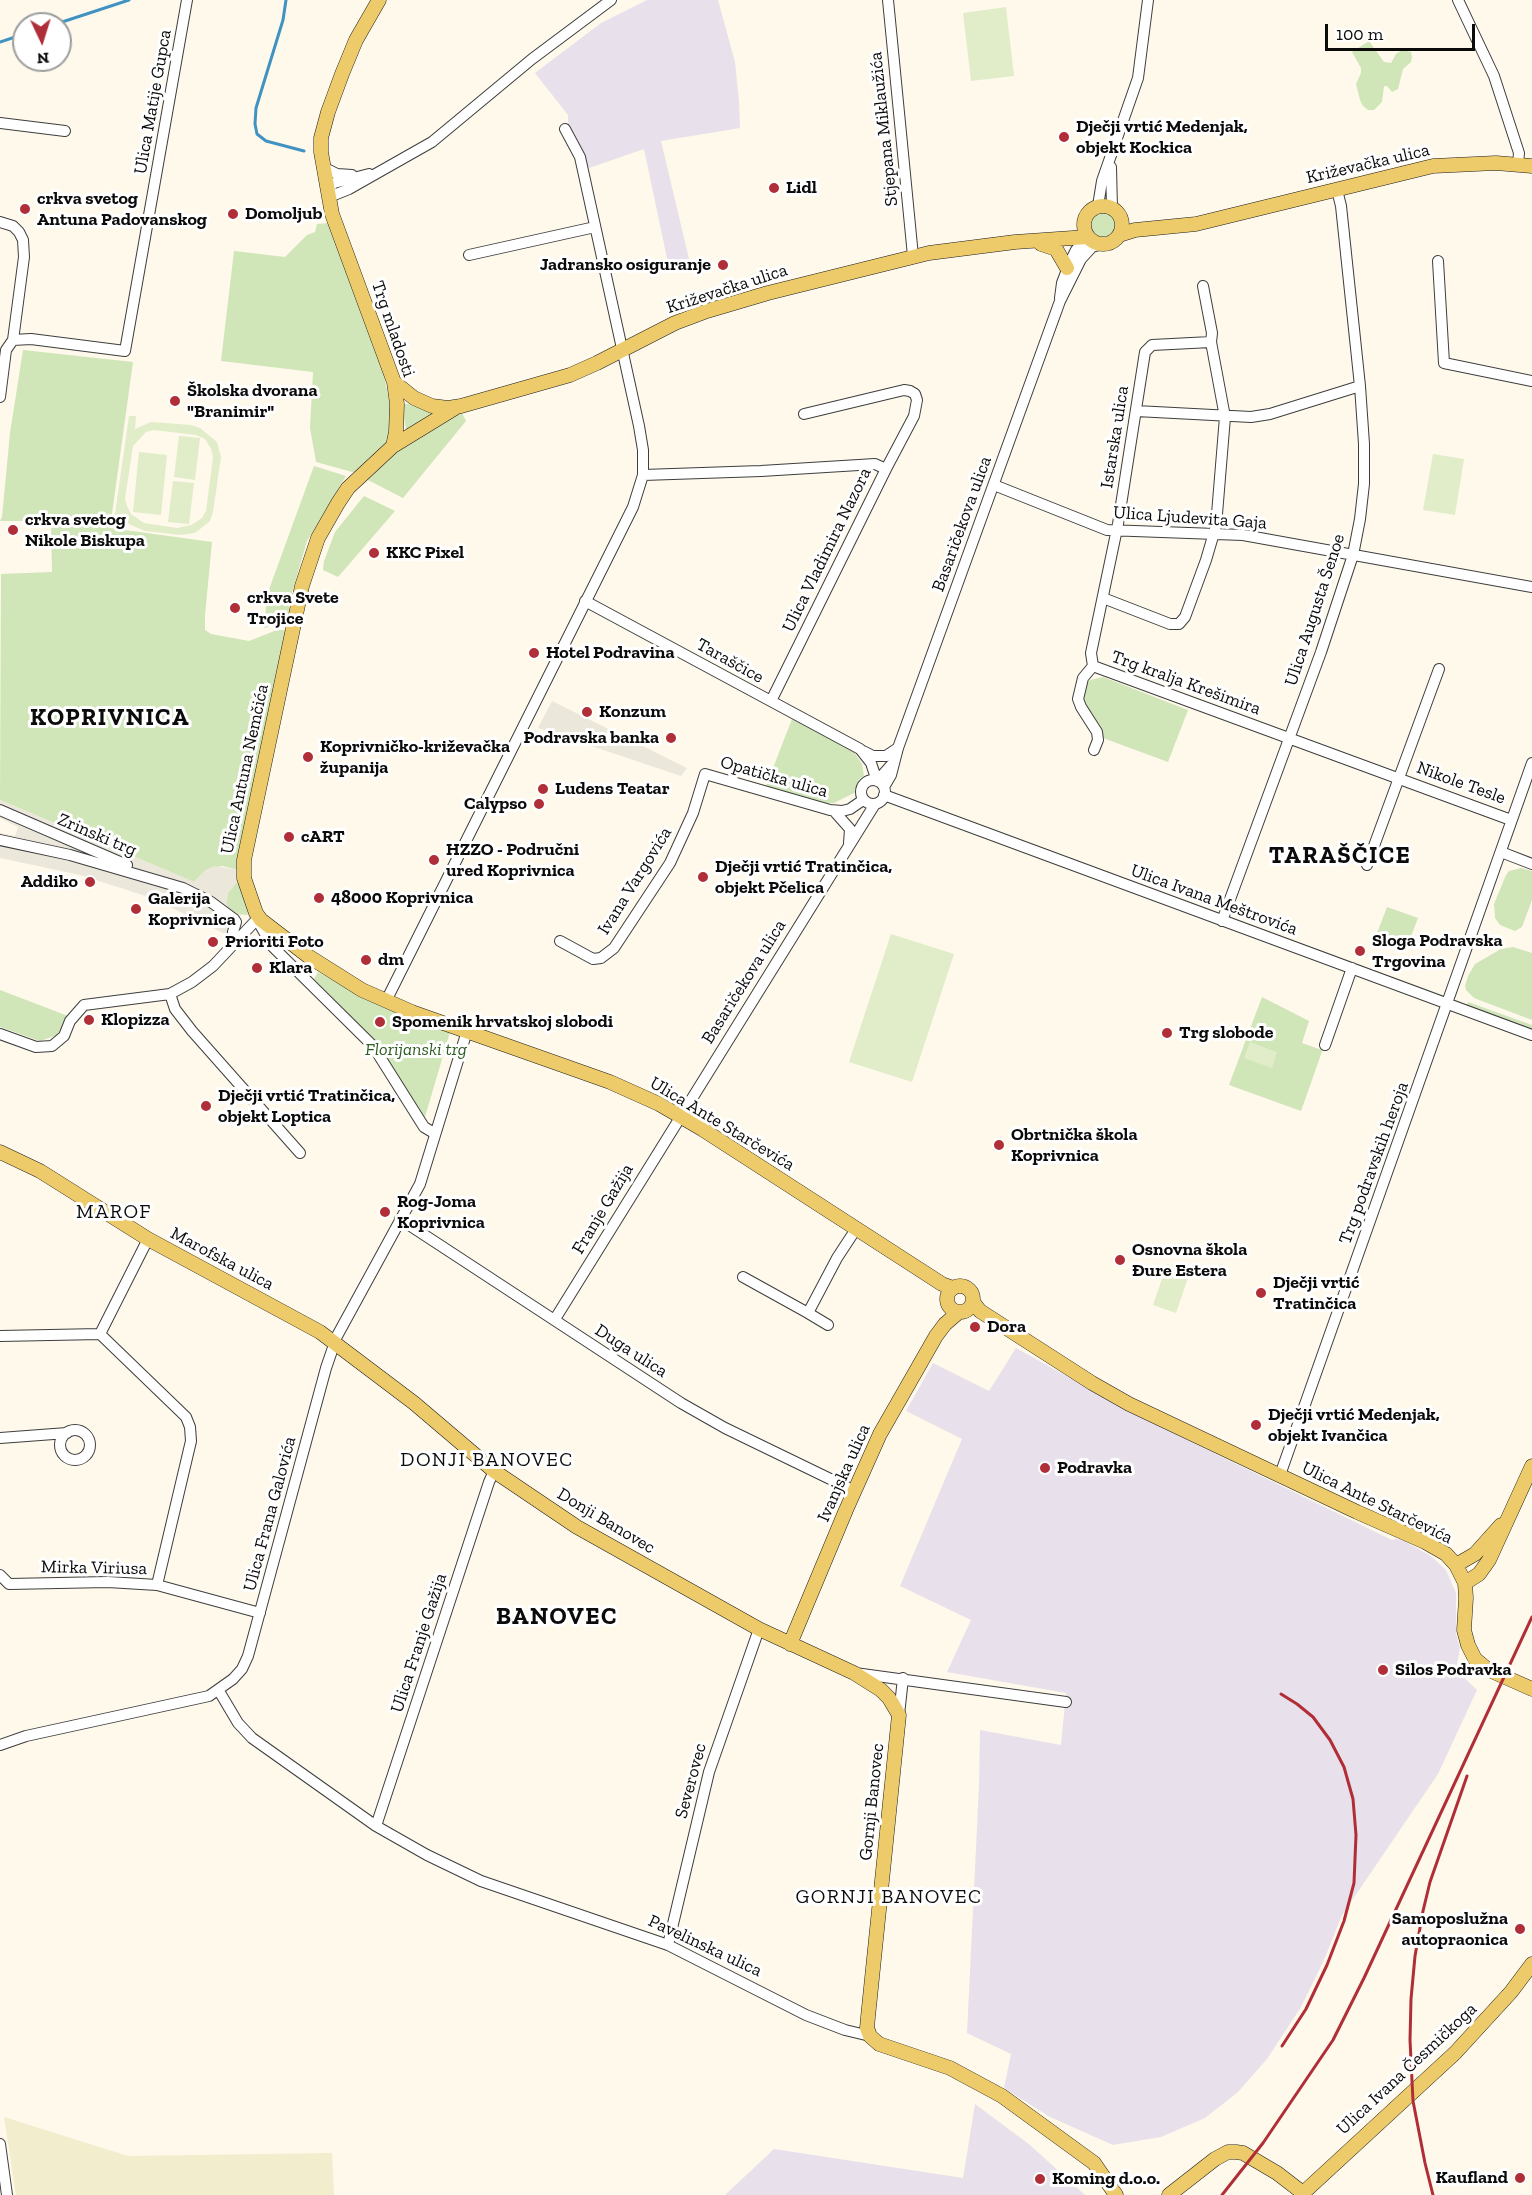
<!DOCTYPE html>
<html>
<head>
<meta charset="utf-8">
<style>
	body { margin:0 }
	#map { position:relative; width:1532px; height:2195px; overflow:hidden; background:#fef9eb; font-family:"Zilla Slab",serif }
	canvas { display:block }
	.north { position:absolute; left:12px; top:12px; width:60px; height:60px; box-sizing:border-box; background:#fff; border:2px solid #9d9d9d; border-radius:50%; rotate:176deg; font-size:16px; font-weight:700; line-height:24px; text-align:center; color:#0b0b0b }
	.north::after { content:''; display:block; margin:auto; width:21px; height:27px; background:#b02e37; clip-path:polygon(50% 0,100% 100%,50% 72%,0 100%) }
	.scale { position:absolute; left:1325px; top:24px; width:150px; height:27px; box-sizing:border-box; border:3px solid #0b0b0b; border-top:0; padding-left:8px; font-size:18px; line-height:21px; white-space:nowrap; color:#0b0b0b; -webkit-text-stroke:4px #fff; paint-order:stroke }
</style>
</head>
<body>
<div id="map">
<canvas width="1532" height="2195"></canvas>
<div class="north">N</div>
<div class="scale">100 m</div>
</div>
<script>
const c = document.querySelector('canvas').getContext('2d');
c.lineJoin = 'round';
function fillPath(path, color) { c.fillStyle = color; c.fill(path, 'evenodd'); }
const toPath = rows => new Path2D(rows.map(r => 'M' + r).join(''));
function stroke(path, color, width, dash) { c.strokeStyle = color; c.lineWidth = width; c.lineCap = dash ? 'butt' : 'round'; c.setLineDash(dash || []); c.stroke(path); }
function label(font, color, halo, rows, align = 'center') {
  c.font = font + ' "Zilla Slab",serif'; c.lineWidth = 6; c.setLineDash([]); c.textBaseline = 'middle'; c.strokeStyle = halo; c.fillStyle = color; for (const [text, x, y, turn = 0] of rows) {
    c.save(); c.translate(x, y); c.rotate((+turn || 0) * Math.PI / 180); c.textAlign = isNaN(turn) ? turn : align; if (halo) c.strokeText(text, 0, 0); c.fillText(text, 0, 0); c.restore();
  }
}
const industrial = toPath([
	[647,0,718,0,735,62,739,101,740,128,661,141,689,259,668,263,644,149,589,168,568,124,568,115,535,73,601,23],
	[1016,1348,1138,1416,1392,1540,1396,1539,1404,1541,1431,1556,1446,1570,1456,1593,1456,1634,1460,1648,1456,1670,1477,1690,1438,1774,1342,1915,1324,1960,1301,2007,1267,2059,1238,2092,1205,2118,1161,2137,1113,2145,1050,2117,1004,2088,1011,2054,967,2033,979,1786,980,1730,1061,1745,1066,1693,947,1672,971,1620,900,1586,962,1439,906,1411,933,1363,989,1391],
	[975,2104,1030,2145,1085,2195,725,2195,774,2149,963,2178]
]);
const farmland = toPath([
	[4,2117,128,2156,332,2153,334,2195,16,2195]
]);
const green = toPath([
	[1369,41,1384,62,1391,63,1396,54,1402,50,1411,52,1412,57,1411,62,1403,69,1398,89,1392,92,1387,86,1384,86,1382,102,1374,110,1368,110,1363,106,1360,100,1356,84,1361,73,1361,68,1352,52],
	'1089 226a14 14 0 1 1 28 0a14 14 0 1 1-28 0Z',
	[329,223,384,375,393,421,387,443,356,473,316,462,310,428,313,372,221,361,234,251,285,257,307,235,315,232,317,224],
	[23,350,133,362,110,528,212,542,205,615,205,630,211,634,249,641,277,630,287,630,255,774,239,870,222,866,206,870,194,882,0,800,1,574,52,572,51,521,0,521,2,517,10,433],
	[404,404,408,404,435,413,409,429,406,429,402,406],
	[461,411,466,421,403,498,366,479,406,443],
	[314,466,346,476,307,541,291,596,287,621,264,628,267,595],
	[364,496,395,511,338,577,323,570,324,561,335,532],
	[1103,677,1188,710,1168,762,1103,738,1100,725,1087,709,1082,697,1085,687,1090,680],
	[792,719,854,752,862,764,864,776,859,779,856,792,834,803,820,803,766,786],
	[1521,868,1532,871,1532,900,1522,927,1515,931,1500,925,1495,918,1494,904,1506,875,1509,871],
	[236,883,239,883,249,912,247,915,236,914,231,911,226,904,228,893],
	[1387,907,1418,918,1405,952,1374,941],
	[1513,947,1532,953,1532,1020,1474,998,1466,990,1465,986,1468,976,1475,964,1501,949],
	[318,972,361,996,450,1032,425,1117,375,1041,314,979],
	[0,990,68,1016,57,1035,40,1041,0,1027],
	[1262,997,1309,1021,1302,1043,1319,1049,1324,1046,1301,1111,1229,1085],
	[1468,1002,1532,1025,1532,1029,1467,1005]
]);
const pitch = toPath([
	[1006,7,1014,76,971,81,963,13],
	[129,416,136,416,135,429,151,422,191,425,200,428,217,442,221,457,213,512,210,521,195,533,181,535,145,531,129,524,125,518,123,529,113,528],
	[154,430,196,435,205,439,211,449,213,457,206,511,202,518,191,525,177,528,144,523,131,514,127,506,125,499,133,446,146,432],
	[179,436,200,438,195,480,174,477],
	[139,452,167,455,161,515,133,512],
	[1433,454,1464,459,1455,515,1423,510],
	[173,481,194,483,189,524,168,522],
	[891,934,954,954,912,1082,849,1062],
	[1250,1042,1277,1052,1272,1068,1244,1058],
	[1167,1264,1190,1272,1176,1313,1153,1305]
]);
const plaza = toPath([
	[552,701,687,768,681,776,538,728],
	[0,800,194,882,206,870,214,866,239,870,239,883,236,883,228,893,226,904,231,911,241,915,231,937,152,898,80,875,0,858,0,833,15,836,18,827,0,818]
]);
const stream = toPath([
	[286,0,283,20,256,108,255,124,257,134,266,141,304,151],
	[56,24,129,0],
	[0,42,24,34]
]);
const minor = toPath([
	[888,0,913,256],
	[1458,0,1494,76,1519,153,1518,164],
	[0,123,65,131],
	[323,167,337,174,352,175],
	[1111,167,1112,208],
	[328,189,334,183,369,174],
	[329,197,349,189,432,142,532,59,611,0],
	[1098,206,1102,181,1138,78,1148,0],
	[0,222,13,226,19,232,23,240,24,257,13,340,6,350,0,397],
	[469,255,595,227],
	[1438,261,1444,363,1532,381],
	[1060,298,1062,283,1070,262,1076,250,1087,237],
	[13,340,31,339,125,351,187,0],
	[1136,411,1251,417,1270,414,1360,386],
	[804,414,904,390,910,391,915,394,917,400,914,416,886,469],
	[643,475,761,471,875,464,886,469,771,701],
	[994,485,1107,530,1243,535,1532,587],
	[1103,598,1170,624,1179,624,1185,617,1206,560,1216,526,1225,417,1211,342,1212,333,1203,286],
	[585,601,860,749,871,763,877,781,893,763],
	[1093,666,1091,653,1118,524,1145,352,1152,345,1211,342],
	[1094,750,1098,740,1097,732,1081,707,1078,699,1083,678,1093,666,1511,820],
	[863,751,873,756,886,756,898,748],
	'861 792a12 12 0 1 1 24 0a12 12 0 1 1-24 0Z',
	[884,787,891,775,898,748,1060,301,1081,259,1092,247,1099,245],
	[884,795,1532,1035],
	[0,810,127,865],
	[834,811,850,829,849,843],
	[0,840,70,855,183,888,211,902,234,919,236,922,233,932],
	[1501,852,1532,864],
	[1367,865,1439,669],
	[259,917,259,923,272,946,373,1046,424,1127,434,1133],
	[1222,921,1321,652,1353,555,1360,519,1364,484,1364,444,1360,386,1341,206,1337,190],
	[560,941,593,959,601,958,614,948,670,863,693,813,705,774,830,810,842,811,850,809,863,800],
	[170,994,175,1009,192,1031,300,1153],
	[386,1001,633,507,643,475,643,450,639,426,580,157,565,129],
	[0,1034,36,1047,52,1046,64,1036,70,1021,84,1005,170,994,192,982,213,966,259,917],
	[1325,1045,1352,968],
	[400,1219,681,1403,725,1428,855,1491],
	[743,1277,808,1313,837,1258,856,1229],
	[808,1313,828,1325],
	[555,1319,875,804],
	[100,1334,186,1417,190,1427,191,1441,157,1585],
	[100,1334,148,1239],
	[0,1336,100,1334],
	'60 1445a15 15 0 1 1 30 0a15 15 0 1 1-30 0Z',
	[0,1438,67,1433],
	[1280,1475,1532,763],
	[0,1575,9,1584,108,1582,157,1585,260,1613],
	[855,1673,1066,1702],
	[219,1691,238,1723,252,1738,376,1826,427,1855,481,1881,668,1945,806,2015,845,2030,870,2036],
	[899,1715,903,1678],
	[0,1745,26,1736,209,1696,233,1679,242,1669,248,1656,326,1368,337,1336,420,1184,467,1031],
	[376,1826,489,1482,494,1471],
	[668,1945,709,1772,759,1629],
	[0,2144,7,2195]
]);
const major = toPath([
	[379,0,356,40,342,74,328,112,321,138,321,152,332,214,394,382,397,404,396,432,393,446,348,488,338,503,318,538,302,586,244,860,244,878,256,913,261,920,308,956,362,990,412,1012,610,1082,659,1104,702,1129,942,1284,953,1288],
	'1084 225a19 19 0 1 1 38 0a19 19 0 1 1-38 0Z',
	[1119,235,1135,230,1196,224,1433,166,1496,163,1532,166],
	[1041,244,1056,249,1067,268],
	[394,382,414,398,432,406,448,408,461,406,570,375,597,363,675,323,707,311,768,293,929,253,1015,242,1087,237],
	[393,446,455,408],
	[0,1152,40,1171,148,1239,320,1332,414,1403,494,1471,577,1527,759,1629,854,1673,881,1690,889,1698,899,1715,868,2017,867,2028,870,2036,879,2044,950,2068,1002,2096,1094,2163,1116,2195],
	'947 1299a13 13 0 1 1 26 0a13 13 0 1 1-26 0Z',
	[973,1302,980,1311,1092,1383,1129,1404,1357,1512,1425,1542,1446,1554,1456,1565,1465,1583,1466,1598,1464,1630,1468,1645,1475,1659,1487,1669,1532,1689],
	[1456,1565,1475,1554,1501,1525],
	[1465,1583,1479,1574,1489,1560,1532,1466],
	[790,1644,846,1510,880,1434,936,1336,945,1324,959,1312],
	[1169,2195,1215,2159,1228,2152,1236,2152,1243,2153,1277,2173,1303,2193],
	[1301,2195,1455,2053,1511,1992,1532,1964]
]);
const rail = toPath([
	[1281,1694,1297,1704,1313,1717,1330,1740,1344,1767,1353,1799,1356,1835,1354,1883,1344,1921,1327,1965,1306,2009,1282,2046],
	[1222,2195,1263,2143,1333,2040,1364,1978,1532,1617],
	[1433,2195,1425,2163,1413,2101,1410,2040,1411,1999,1415,1956,1423,1911,1430,1882,1467,1776]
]);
const markers = [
	[1064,137,6,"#b02e37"],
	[774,188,6,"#b02e37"],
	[25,209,6,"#b02e37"],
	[233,214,6,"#b02e37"],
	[723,265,6,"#b02e37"],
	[175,401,6,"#b02e37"],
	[13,530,6,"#b02e37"],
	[374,553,6,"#b02e37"],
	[235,608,6,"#b02e37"],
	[534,653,6,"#b02e37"],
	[587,712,6,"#b02e37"],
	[671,738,6,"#b02e37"],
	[308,757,6,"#b02e37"],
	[543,789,6,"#b02e37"],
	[539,804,6,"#b02e37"],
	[289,837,6,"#b02e37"],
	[434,860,6,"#b02e37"],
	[703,877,6,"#b02e37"],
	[90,882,6,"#b02e37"],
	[319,898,6,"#b02e37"],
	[136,909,6,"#b02e37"],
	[213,942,6,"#b02e37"],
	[1360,951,6,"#b02e37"],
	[366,960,6,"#b02e37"],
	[257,968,6,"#b02e37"],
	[89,1020,6,"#b02e37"],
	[380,1022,6,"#b02e37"],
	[1167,1033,6,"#b02e37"],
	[206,1106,6,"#b02e37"],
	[999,1145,6,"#b02e37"],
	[385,1212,6,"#b02e37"],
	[1120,1260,6,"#b02e37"],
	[1261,1293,6,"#b02e37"],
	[975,1327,6,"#b02e37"],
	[1256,1425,6,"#b02e37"],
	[1045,1468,6,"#b02e37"],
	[1383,1670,6,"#b02e37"],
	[1520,1929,6,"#b02e37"],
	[1520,2178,6,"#b02e37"],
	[1040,2179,6,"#b02e37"]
];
const streetNames = [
	["Ulica Matije Gupca",153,102,-80],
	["Stjepana Miklaužića",884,129,-96],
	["Križevačka ulica",1368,164,-13],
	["Križevačka ulica",727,289,-18],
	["Trg mladosti",393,329,71],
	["Istarska ulica",1115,437,-81],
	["Ulica Ljudevita Gaja",1190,518,4],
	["Basaričekova ulica",962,524,-70],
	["Ulica Vladimira Nazora",827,550,-64],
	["Ulica Augusta Šenoe",1315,610,-72],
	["Taraščice",730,661,29],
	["Trg kralja Krešimira",1186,683,20],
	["Ulica Antuna Nemčića",245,769,-78],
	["Opatička ulica",774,777,16],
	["Nikole Tesle",1461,783,20],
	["Zrinski trg",97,835,23],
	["Ivana Vargovića",635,881,-58],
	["Ulica Ivana Meštrovića",1214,900,20],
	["Basaričekova ulica",744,982,-58],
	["Ulica Ante Starčevića",722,1124,31],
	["Trg podravskih heroja",1374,1163,-70],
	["Franje Gažija",603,1209,-59],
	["Marofska ulica",222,1259,28],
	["Duga ulica",631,1351,33],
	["Ivanjska ulica",844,1473,-66],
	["Ulica Ante Starčevića",1377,1503,26],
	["Ulica Frana Galovića",270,1514,-75],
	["Donji Banovec",606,1521,31],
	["Mirka Viriusa",94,1568,1],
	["Ulica Franje Gažija",419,1643,-72],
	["Severovec",691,1781,-75],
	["Gornji Banovec",872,1802,-84],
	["Pavelinska ulica",705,1946,25],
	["Ulica Ivana Česmičkoga",1407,2069,-43]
];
const poiNames = [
	["Dječji vrtić Medenjak,",1076,127],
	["objekt Kockica",1076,148],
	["Lidl",786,188],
	["crkva svetog",37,199],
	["Antuna Padovanskog",37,220],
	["Domoljub",245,214],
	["Jadransko osiguranje",711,265,"right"],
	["Školska dvorana",187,391],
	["\"Branimir\"",187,412],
	["crkva svetog",25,520],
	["Nikole Biskupa",25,541],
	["KKC Pixel",386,553],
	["crkva Svete",247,598],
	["Trojice",247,619],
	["Hotel Podravina",546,653],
	["Konzum",599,712],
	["Podravska banka",659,738,"right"],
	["Koprivničko-križevačka",320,747],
	["županija",320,768],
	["Ludens Teatar",555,789],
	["Calypso",527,804,"right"],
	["cART",301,837],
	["HZZO - Područni",446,850],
	["ured Koprivnica",446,871],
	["Dječji vrtić Tratinčica,",715,867],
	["objekt Pčelica",715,888],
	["Addiko",78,882,"right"],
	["48000 Koprivnica",331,898],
	["Galerija",148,899],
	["Koprivnica",148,920],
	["Sloga Podravska",1372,941],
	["Trgovina",1372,962],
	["Prioriti Foto",225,942],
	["dm",378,960],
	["Klara",269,968],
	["Klopizza",101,1020],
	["Spomenik hrvatskoj slobodi",392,1022],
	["Trg slobode",1179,1033],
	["Dječji vrtić Tratinčica,",218,1096],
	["objekt Loptica",218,1117],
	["Obrtnička škola",1011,1135],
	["Koprivnica",1011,1156],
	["Rog-Joma",397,1202],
	["Koprivnica",397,1223],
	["Osnovna škola",1132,1250],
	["Đure Estera",1132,1271],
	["Dječji vrtić",1273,1283],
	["Tratinčica",1273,1304],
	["Dora",987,1327],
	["Dječji vrtić Medenjak,",1268,1415],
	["objekt Ivančica",1268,1436],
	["Podravka",1057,1468],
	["Silos Podravka",1395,1670],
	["Samoposlužna",1508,1919,"right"],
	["autopraonica",1508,1940,"right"],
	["Kaufland",1508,2178,"right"],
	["Koming d.o.o.",1052,2179]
];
const parkNames = [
	["Florijanski trg",416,1050]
];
const neighbourhoodNames = [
	["MAROF",114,1212],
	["DONJI BANOVEC",487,1460],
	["GORNJI BANOVEC",889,1897]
];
const districtNames = [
	["KOPRIVNICA",110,718],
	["TARAŠČICE",1340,856],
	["BANOVEC",557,1617]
];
fillPath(industrial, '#e8e0ea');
fillPath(farmland, '#f1edcd');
fillPath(green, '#d0e5b8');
fillPath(pitch, '#e1edc9');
fillPath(plaza, '#ece7db');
stroke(stream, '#4092c3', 3);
stroke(minor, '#3e3e3e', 12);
stroke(major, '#1c1c1c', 15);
stroke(minor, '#fff', 10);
stroke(major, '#eecb6a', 14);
stroke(rail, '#b02e37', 3);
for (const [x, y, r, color] of markers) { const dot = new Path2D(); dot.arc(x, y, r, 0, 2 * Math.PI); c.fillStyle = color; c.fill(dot); stroke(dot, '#fff', 2); }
label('18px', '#0b0b0b', '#fff', streetNames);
label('bold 18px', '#0b0b0b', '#fff', poiNames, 'left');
label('italic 18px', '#2f5d21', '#fff', parkNames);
c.letterSpacing = '1.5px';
label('20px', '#0b0b0b', '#fff', neighbourhoodNames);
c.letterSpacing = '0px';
c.letterSpacing = '1.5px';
label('bold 24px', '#0b0b0b', '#fff', districtNames);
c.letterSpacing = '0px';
</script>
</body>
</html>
